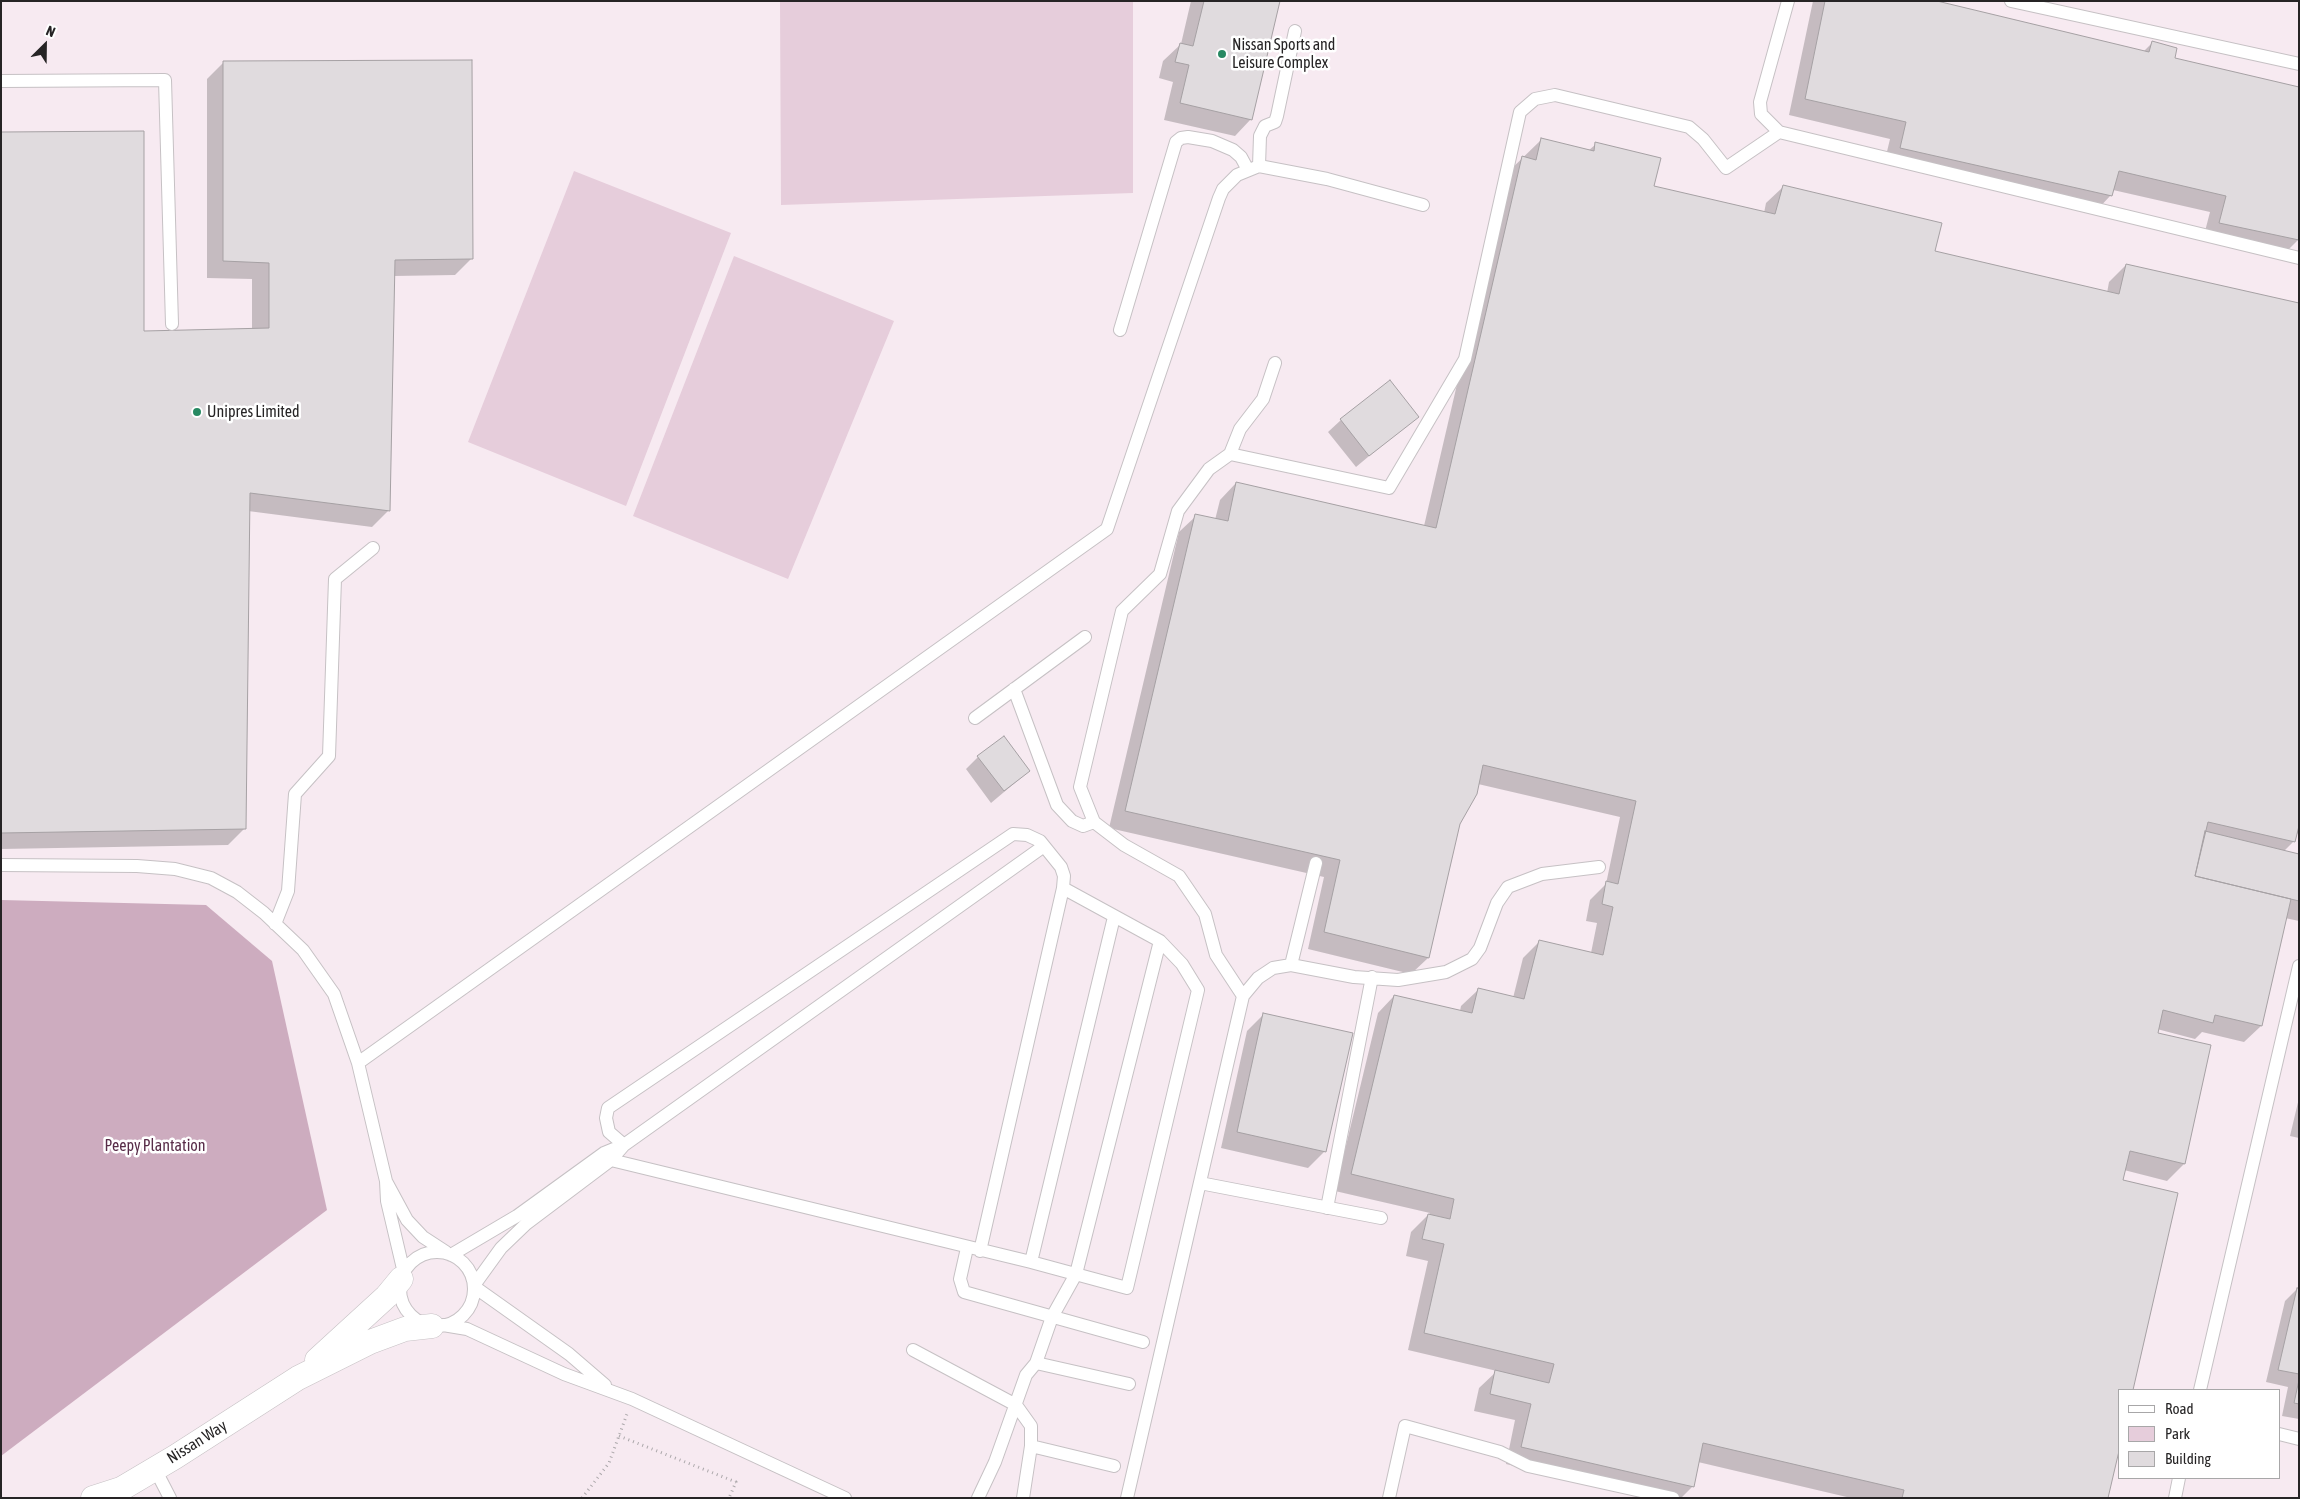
<!DOCTYPE html>
<html>
<head>
<meta charset="utf-8">
<style>
	body { margin:0 }
	#map { position:relative; width:2300px; height:1499px; overflow:hidden; background:#fffafd; font-family:"Asap Condensed",sans-serif }
	canvas { display:block }
	.frame { position:absolute; inset:0; border:2px solid #262425; pointer-events:none }
	.legend { position:absolute; left:2118px; top:1389px; width:162px; height:90px; box-sizing:border-box; background:#fff; border:1px solid #a8a7a8; margin:0; padding:6px 9px; list-style:none; font-size:15px; color:#262425 }
	.legend li { display:flex; align-items:center; gap:10px; height:25px }
	.legend b { width:25px; border:1px solid #a8a7a8 }
	.north { position:absolute; left:20px; top:20px; width:50px; height:50px; -webkit-text-stroke:4px #fff; paint-order:stroke; rotate:23deg; font-size:14px; font-weight:700; line-height:20px; text-align:center; color:#262425 }
	.north::after { content:''; display:block; margin:auto; width:18px; height:22px; background:#262425; clip-path:polygon(50% 0,100% 100%,50% 72%,0 100%) }
</style>
</head>
<body>
<div id="map">
<canvas width="2300" height="1499"></canvas>
<div class="frame"></div>
<ul class="legend">
<li><b style="height:6px;background:#fff"></b>Road</li>
<li><b style="height:14px;background:#e6cddb"></b>Park</li>
<li><b style="height:14px;background:#e0dbde"></b>Building</li>
</ul>
<div class="north">N</div>
</div>
<script>
const c = document.querySelector('canvas').getContext('2d');
c.lineJoin = 'round';
function fillPath(path, color) { c.fillStyle = color; c.fill(path, 'evenodd'); }
const toPath = rows => new Path2D(rows.map(r => 'M' + r).join(''));
function stroke(path, color, width, dash) { c.strokeStyle = color; c.lineWidth = width; c.lineCap = dash ? 'butt' : 'round'; c.setLineDash(dash || []); c.stroke(path); }
function label(font, color, halo, rows, align = 'center') {
  c.font = font + ' "Asap Condensed",sans-serif'; c.lineWidth = 5; c.setLineDash([]); c.textBaseline = 'middle'; c.strokeStyle = halo; c.fillStyle = color; for (const [text, x, y, turn = 0] of rows) {
    c.save(); c.translate(x, y); c.rotate((+turn || 0) * Math.PI / 180); c.textAlign = isNaN(turn) ? turn : align; if (halo) c.strokeText(text, 0, 0); c.fillText(text, 0, 0); c.restore();
  }
}
const built = toPath([
	[1,1,2299,1,2299,1498,1,1498],
	[2119,1390,2279,1390,2279,1478,2119,1478]
]);
const green = toPath([
	[780,1,1133,1,1133,193,781,205],
	[574,171,731,233,626,506,468,442],
	[734,256,894,321,788,579,633,516]
]);
const forest = toPath([
	[1,900,206,905,272,961,327,1210,1,1456]
]);
const shadow = toPath([
	[1191,1,1279,1,1251,119,1235,136,1164,120,1173,82,1159,78,1163,61,1181,44],
	[1813,1,1931,1,2143,52,2152,43,2173,59,2299,239,2282,256,2203,239,2210,212,2113,190,2111,195,2095,212,1884,164,1890,139,1789,115],
	[224,62,472,258,455,275,394,276,389,510,372,527,248,511,245,828,228,845,1,849,1,133,143,333,252,330,252,279,207,278,207,79],
	[1541,140,1588,151,1596,144,1653,187,1764,213,1766,203,1783,187,1934,252,2107,293,2109,282,2126,265,2299,305,2299,834,2296,833,2294,841,2284,851,2299,855,2299,921,2285,918,2261,1026,2244,1042,2202,1032,2195,1039,2157,1029,2156,1034,2210,1046,2184,1164,2167,1181,2124,1170,2121,1181,2176,1194,2131,1390,2119,1390,2107,1498,1851,1498,1698,1462,1693,1486,1681,1498,1653,1498,1506,1464,1515,1420,1474,1411,1479,1388,1497,1371,1408,1350,1428,1261,1406,1256,1411,1232,1430,1213,1335,1191,1378,1013,1394,996,1460,1011,1461,1006,1478,990,1513,998,1523,958,1539,942,1591,953,1597,923,1586,921,1590,900,1606,884,1620,817,1478,784,1459,823,1428,958,1411,974,1308,949,1324,877,1109,828,1179,532,1196,516,1215,520,1220,500,1236,483,1424,526,1506,174],
	[1417,416,1356,467,1328,432,1341,420],
	[978,757,1029,771,991,803,966,769],
	[1263,1015,1325,1151,1308,1168,1221,1148,1247,1031],
	[2299,1098,2299,1138,2290,1136],
	[2297,1289,2299,1289,2299,1419,2282,1416,2288,1387,2266,1382,2285,1301]
]);
const building = toPath([
	[1204,1,1280,1,1252,120,1180,103,1189,65,1175,62,1180,43,1193,46,1204,1],
	[1825,1,1937,1,2149,52,2152,41,2177,48,2175,58,2299,87,2299,240,2219,223,2226,196,2119,171,2112,196,1900,148,1906,122,1805,99,1825,1],
	[472,60,473,259,395,260,390,511,250,493,246,829,1,833,1,132,144,131,144,331,269,328,269,263,223,261,223,61,472,60],
	[1541,138,1594,151,1595,142,1661,158,1654,186,1775,214,1783,185,1942,223,1935,251,2119,294,2126,264,2299,303,2299,826,2295,842,2208,822,2195,876,2291,899,2262,1026,2215,1015,2213,1023,2163,1010,2158,1033,2211,1045,2185,1164,2130,1151,2123,1180,2178,1193,2133,1390,2119,1390,2119,1451,2108,1498,1902,1498,1904,1490,1703,1443,1694,1487,1521,1447,1531,1404,1490,1394,1495,1370,1549,1383,1554,1364,1424,1333,1444,1244,1422,1239,1428,1214,1450,1219,1454,1199,1351,1174,1394,995,1472,1013,1478,988,1524,999,1539,940,1603,955,1613,907,1602,904,1606,881,1618,884,1636,801,1483,765,1477,794,1460,824,1429,958,1324,932,1340,860,1125,811,1195,514,1228,521,1236,482,1436,528,1522,156,1536,160,1541,138],
	[1390,380,1419,417,1369,456,1340,419,1390,380],
	[1004,736,1030,771,1004,791,977,756,1004,736],
	[2205,831,2299,854,2299,901,2195,876,2205,831],
	[1263,1013,1353,1033,1326,1152,1237,1132,1263,1013],
	[2297,1288,2299,1288,2299,1374,2278,1370,2297,1288],
	[2299,1380,2299,1404,2294,1403,2299,1380]
]);
const path = toPath([
	[619,1436,736,1482,729,1498],
	[582,1498,609,1463,627,1414]
]);
const lane = toPath([
	[2011,1,2299,64],
	[1,81,165,80,172,324],
	[1779,132,1761,114,1760,102,1788,1],
	[1259,166,1260,136,1265,126,1275,122,1277,116,1295,31],
	[1120,330,1176,142,1181,138,1188,137,1212,141,1233,150,1241,157,1248,170],
	[1230,454,1240,429,1263,399,1275,363],
	[1014,689,1057,805,1072,821,1083,826,1094,822],
	[975,718,1085,637],
	[1,865,137,866,175,869,211,878,237,892,264,913,303,950,334,994,358,1063,386,1181,387,1201,404,1273],
	[275,924,288,891,295,794,329,756,335,579,373,548],
	[1291,965,1316,863],
	[1243,996,1258,978,1273,968,1291,965,1354,977,1398,980,1446,972,1472,959,1480,948,1497,903,1508,887,1542,874,1599,867],
	[358,1063,1107,529,1219,198,1223,189,1237,175,1259,166,1327,179,1423,205],
	[624,1145,609,1132,606,1118,608,1108,1013,834,1027,835,1040,841,1061,867,1064,876,1063,888,980,1251],
	[611,1160,1031,1262,1127,1288,1198,990,1182,964,1160,941,1063,888],
	[387,1183,407,1220,423,1237,446,1252],
	[1200,1183,1381,1218],
	[1327,1208,1372,977],
	[967,1248,960,1279,964,1292,1143,1342],
	'400 1289a37 37 0 1 1 74 0a37 37 0 1 1-74 0Z',
	[451,1255,517,1216,604,1153,621,1146],
	[1031,1262,1114,917],
	[475,1284,501,1248,526,1224,611,1160,624,1145,1044,846],
	[476,1288,569,1354,605,1385],
	[443,1325,467,1329,564,1374,632,1399,845,1498],
	[913,1350,1016,1405,1031,1426,1031,1446,1023,1498],
	[1036,1363,1129,1384],
	[2200,1390,2299,966],
	[2279,1434,2299,1439],
	[1031,1446,1114,1466],
	[155,1469,170,1498],
	[978,1498,995,1462,1026,1375,1036,1363,1052,1317,1076,1274,1160,941],
	[1127,1498,1243,996,1216,955,1205,914,1179,876,1124,845,1094,822,1080,787,1122,611,1160,574,1178,511,1209,469,1230,454,1389,488,1465,359,1520,112,1535,99,1555,95,1689,127,1703,139,1726,168,1779,132,2299,258],
	[1389,1498,1405,1426,1500,1452,1528,1466,1673,1498],
	[2175,1498,2179,1478]
]);
const street = toPath([
	[317,1360,387,1296,401,1279],
	[93,1498,121,1489,175,1457,298,1378,370,1342,405,1329,432,1326]
]);
const markers = [
	[1222,54,5,"#278962"],
	[197,412,5,"#278962"]
];
const poiNames = [
	["Nissan Sports and",1232,45],
	["Leisure Complex",1232,63],
	["Unipres Limited",207,412]
];
const parkNames = [
	["Peepy Plantation",155,1146]
];
const streetNames = [
	["Nissan Way",197,1442,-32]
];
fillPath(built, '#f7eaf1');
fillPath(green, '#e6cddb');
fillPath(forest, '#cdacbf');
fillPath(shadow, '#0003');
fillPath(building, '#e0dbde');
stroke(building, '#a6a1a4', 1);
stroke(lane, '#c6c1c4', 14);
stroke(street, '#c6c1c4', 25);
stroke(path, '#aca8ab', 3, [1, 4]);
stroke(lane, '#fff', 12);
stroke(street, '#fff', 24);
for (const [x, y, r, color] of markers) { const dot = new Path2D(); dot.arc(x, y, r, 0, 2 * Math.PI); c.fillStyle = color; c.fill(dot); stroke(dot, '#fff', 2); }
label('16px', '#262425', '#fff', poiNames, 'left');
label('16px', '#582c48', '#fff', parkNames);
label('16px', '#262425', '#fff', streetNames);
</script>
</body>
</html>
